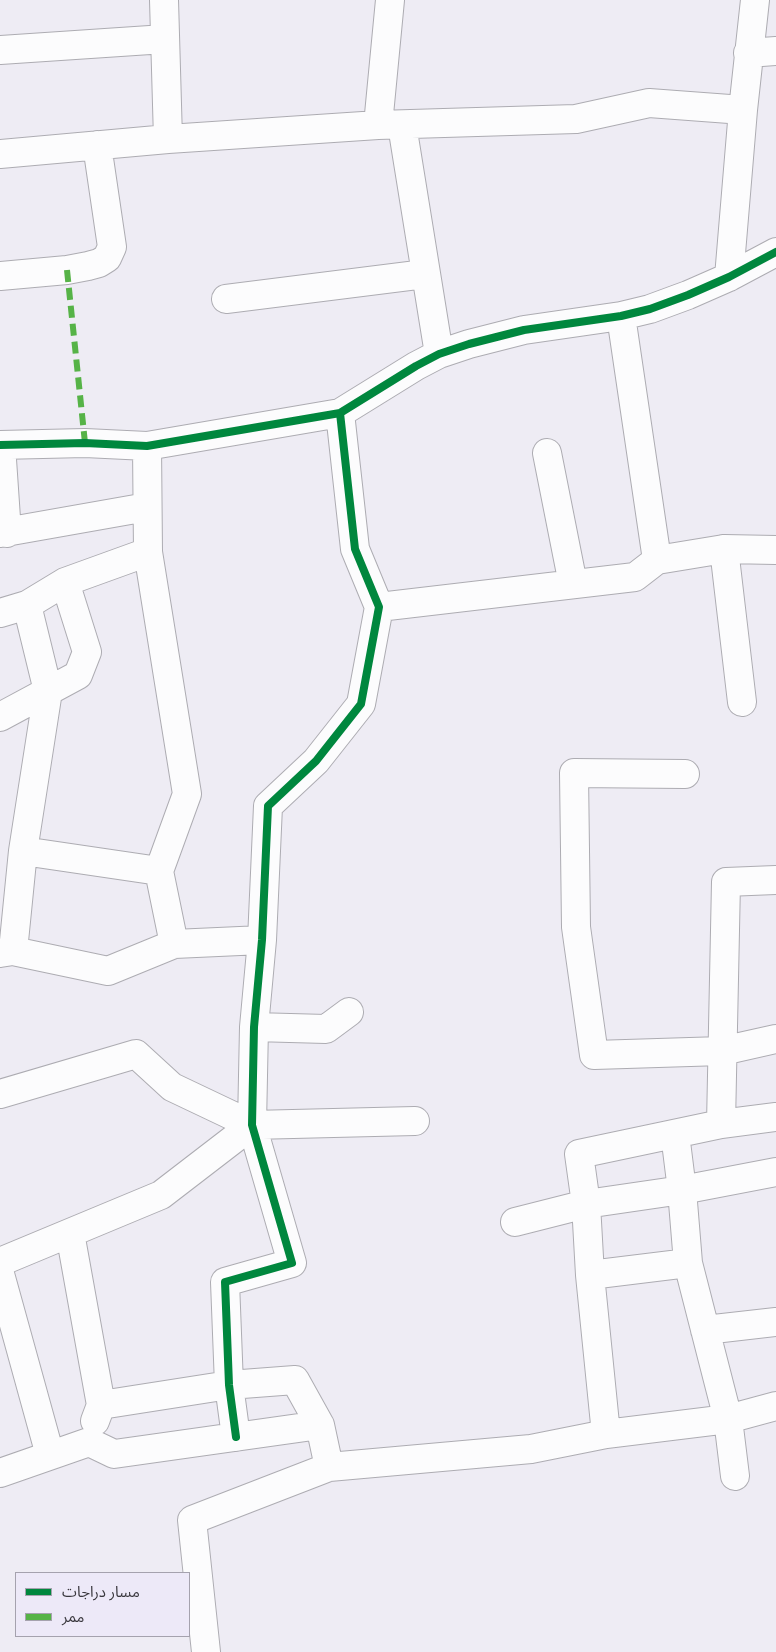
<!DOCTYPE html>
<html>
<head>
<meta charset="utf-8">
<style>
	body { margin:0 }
	#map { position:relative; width:776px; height:1652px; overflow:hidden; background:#eeecf4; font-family:"Fira Sans Condensed","Noto Sans Arabic",sans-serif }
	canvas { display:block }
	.legend { position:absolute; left:15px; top:1572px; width:175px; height:65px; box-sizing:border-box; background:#ede9f8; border:1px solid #a5a2ae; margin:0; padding:6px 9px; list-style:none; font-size:15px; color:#3a383e }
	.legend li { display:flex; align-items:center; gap:10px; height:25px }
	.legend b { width:25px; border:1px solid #a5a2ae }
</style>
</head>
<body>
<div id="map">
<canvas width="776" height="1652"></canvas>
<ul class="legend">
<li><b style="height:6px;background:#00873e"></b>مسار دراجات</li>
<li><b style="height:6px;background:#56b347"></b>ممر</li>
</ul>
</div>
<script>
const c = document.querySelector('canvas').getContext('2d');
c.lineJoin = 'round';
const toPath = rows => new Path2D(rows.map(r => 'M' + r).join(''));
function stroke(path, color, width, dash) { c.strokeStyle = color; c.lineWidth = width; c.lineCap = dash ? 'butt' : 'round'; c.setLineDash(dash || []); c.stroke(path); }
const minor = toPath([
	[164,0,168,139],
	[0,50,165,39],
	[748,53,776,51],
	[378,125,390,0],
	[402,125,439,354],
	[0,154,168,139,378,125,576,119,649,103,743,110],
	[0,276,67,270,88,266,99,263,107,258,112,247,97,145],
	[729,277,743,110,755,0],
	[226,299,425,274],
	[621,316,657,560],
	[0,445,85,443,147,446,340,413,416,366,439,354,469,344,524,330,621,316,650,309,688,295,729,277,776,252],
	[1,445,7,533],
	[147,446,148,552,187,794,159,871,174,944],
	[547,453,573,584],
	[0,533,147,507],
	[724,549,742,702],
	[379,607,635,577,657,560,724,549,776,550],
	[0,613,27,605,65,582,148,552],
	[0,717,78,675,87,652,65,582],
	[685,774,574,773,576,927,594,1055,722,1051,776,1039],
	[23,851,159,871],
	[13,951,23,851,48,691,27,605],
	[0,953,13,951,108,971,174,944,262,940],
	[254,1027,326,1029,349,1012],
	[0,1094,136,1054,172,1087,252,1125,415,1121],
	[721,1124,726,882,776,880],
	[675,1134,682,1190,688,1263,728,1419,735,1476],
	[515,1222,586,1204,682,1190,776,1172],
	[70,1233,101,1405,95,1421],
	[0,1262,161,1195,252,1125],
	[0,1274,50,1455],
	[590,1275,688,1263],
	[705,1330,776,1322],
	[101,1405,229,1385,295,1380,320,1425,329,1467],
	[606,1434,590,1275,586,1204,579,1154,721,1124,776,1117],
	[236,1437,229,1385,225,1282,292,1263,252,1125,254,1027,262,940,268,806,316,761,361,704,379,607,355,549,340,413],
	[0,1473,89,1442,114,1454,320,1425],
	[206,1652,192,1520,329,1467,531,1449,606,1434,728,1419,776,1406]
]);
const quiet = toPath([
	[67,270,85,443]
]);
const cycleway = toPath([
	[0,445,85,443,147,446,340,413,416,366,439,354,469,344,524,330,621,316,650,309,688,295,729,277,776,252],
	[236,1437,229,1385,225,1282,292,1263,252,1125,254,1027,262,940,268,806,316,761,361,704,379,607,355,549,340,413]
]);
stroke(minor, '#adacb2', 30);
stroke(minor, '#fcfcfd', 28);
stroke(quiet, '#56b347', 6, [12, 6]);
stroke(cycleway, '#00873e', 8);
</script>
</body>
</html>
